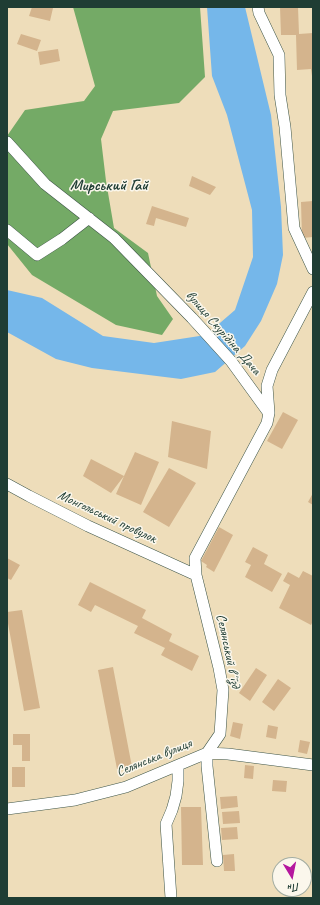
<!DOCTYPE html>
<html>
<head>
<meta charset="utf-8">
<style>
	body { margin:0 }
	#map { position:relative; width:320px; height:905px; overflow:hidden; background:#eeddba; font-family:Caveat,sans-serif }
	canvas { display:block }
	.frame { position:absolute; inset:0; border:8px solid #1f3d34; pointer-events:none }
	.north { position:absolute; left:272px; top:857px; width:40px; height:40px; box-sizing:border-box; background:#fbf7ec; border:1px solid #a3ada2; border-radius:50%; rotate:170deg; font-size:11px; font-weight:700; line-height:16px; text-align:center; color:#1f3d34 }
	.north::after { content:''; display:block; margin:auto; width:14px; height:18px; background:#b5179e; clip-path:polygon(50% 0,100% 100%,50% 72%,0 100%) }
</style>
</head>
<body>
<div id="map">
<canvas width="320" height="905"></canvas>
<div class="frame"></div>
<div class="north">Пн</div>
</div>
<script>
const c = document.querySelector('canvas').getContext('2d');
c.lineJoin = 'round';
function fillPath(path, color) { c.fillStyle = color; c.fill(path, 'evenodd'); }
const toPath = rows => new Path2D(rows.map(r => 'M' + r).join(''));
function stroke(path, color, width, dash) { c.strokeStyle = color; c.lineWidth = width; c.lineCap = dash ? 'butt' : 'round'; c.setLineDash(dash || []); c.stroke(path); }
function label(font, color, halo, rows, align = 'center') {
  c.font = font + ' Caveat,sans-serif'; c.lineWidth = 3; c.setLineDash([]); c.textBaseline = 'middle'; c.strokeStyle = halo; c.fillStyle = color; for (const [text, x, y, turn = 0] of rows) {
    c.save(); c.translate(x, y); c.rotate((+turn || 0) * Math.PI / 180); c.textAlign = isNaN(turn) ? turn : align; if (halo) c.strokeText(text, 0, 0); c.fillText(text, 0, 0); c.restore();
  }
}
const forest = toPath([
	[73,7,200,7,205,77,179,103,113,111,101,139,106,181,114,228,148,253,157,296,173,319,162,335,116,325,32,275,7,244,7,136,25,110,84,101,95,86]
]);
const water = toPath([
	[207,7,245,7,271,115,281,207,283,255,277,284,261,321,245,346,215,372,181,379,92,368,56,359,7,332,7,290,42,298,103,336,154,343,206,335,235,310,253,257,252,210,227,115,212,76]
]);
const building = toPath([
	[32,7,53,8,50,21,29,16],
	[280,7,298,7,299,34,313,33,313,76,312,76,311,69,297,70,296,35,281,35],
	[21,34,41,40,37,51,17,44],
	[58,49,60,61,40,65,38,52],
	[192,176,216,187,210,195,189,186],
	[313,201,313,237,302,238,301,202],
	[152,206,189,218,186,227,156,218,154,226,146,224],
	[283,412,298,420,282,449,267,441],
	[172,421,211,431,207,469,168,457],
	[135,452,159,462,141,505,116,494,124,476,111,493,83,476,91,459,124,476],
	[169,468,196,483,169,527,143,512],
	[313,493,313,505,308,502],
	[219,527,233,535,214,572,206,567,207,565,201,561],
	[253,547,268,555,264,564,282,574,272,592,245,577,251,565,245,562],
	[7,558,20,565,11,580,7,578],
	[303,571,313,576,313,621,311,625,279,608,290,585,283,581,288,572,299,578],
	[90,582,146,610,142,618,172,634,169,641,199,656,192,671,161,655,165,648,134,633,138,626,95,605,91,612,78,605],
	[22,610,40,708,24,711,7,618,7,612],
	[113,667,132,767,117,769,98,670],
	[256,668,267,675,250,701,239,693],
	[278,679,291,688,274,711,262,702],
	[233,722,243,724,240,739,230,736],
	[268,725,278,727,276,739,266,737],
	[13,734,30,734,30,761,22,761,22,745,13,745],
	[300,740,310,742,307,754,298,752],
	[245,765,254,766,253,779,244,778],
	[12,767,25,767,25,787,12,787],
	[273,780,287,781,286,792,272,791],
	[237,796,238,807,221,809,220,797],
	[181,807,201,807,203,865,182,865],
	[239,811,240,823,223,824,222,812],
	[237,827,238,839,222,840,221,828],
	[234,854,235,871,224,871,223,855]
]);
const minor = toPath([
	[258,7,259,13,279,55,280,95,285,127,294,228,313,269],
	[7,142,45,184,114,238,192,318,231,361,268,412],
	[7,230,37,255,62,239,89,218],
	[7,484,29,496,88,526,196,575],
	[7,809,75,800,126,787,207,753,228,754,313,765],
	[217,861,207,766,207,753,220,734,223,690,219,668,196,575,195,558,267,423,269,413,267,386,272,370,313,292],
	[171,898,166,824,172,810,176,796,178,781,178,766]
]);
const streetNames = [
	["вулиця Скурідіна Дача",223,333,49],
	["Монгольський провулок",107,517,25],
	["Селянський вʼїзд",228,651,78],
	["Селянська вулиця",154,758,-22]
];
const quarterNames = [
	["Мирський Гай",109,186]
];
fillPath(forest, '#74aa66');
fillPath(water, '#75b7ea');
fillPath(building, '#d4b48d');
stroke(minor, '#3e5548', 12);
stroke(minor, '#fff', 11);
label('14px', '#1f3d34', '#fbf7ec', streetNames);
label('bold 16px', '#1f3d34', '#fbf7ec', quarterNames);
</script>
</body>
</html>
